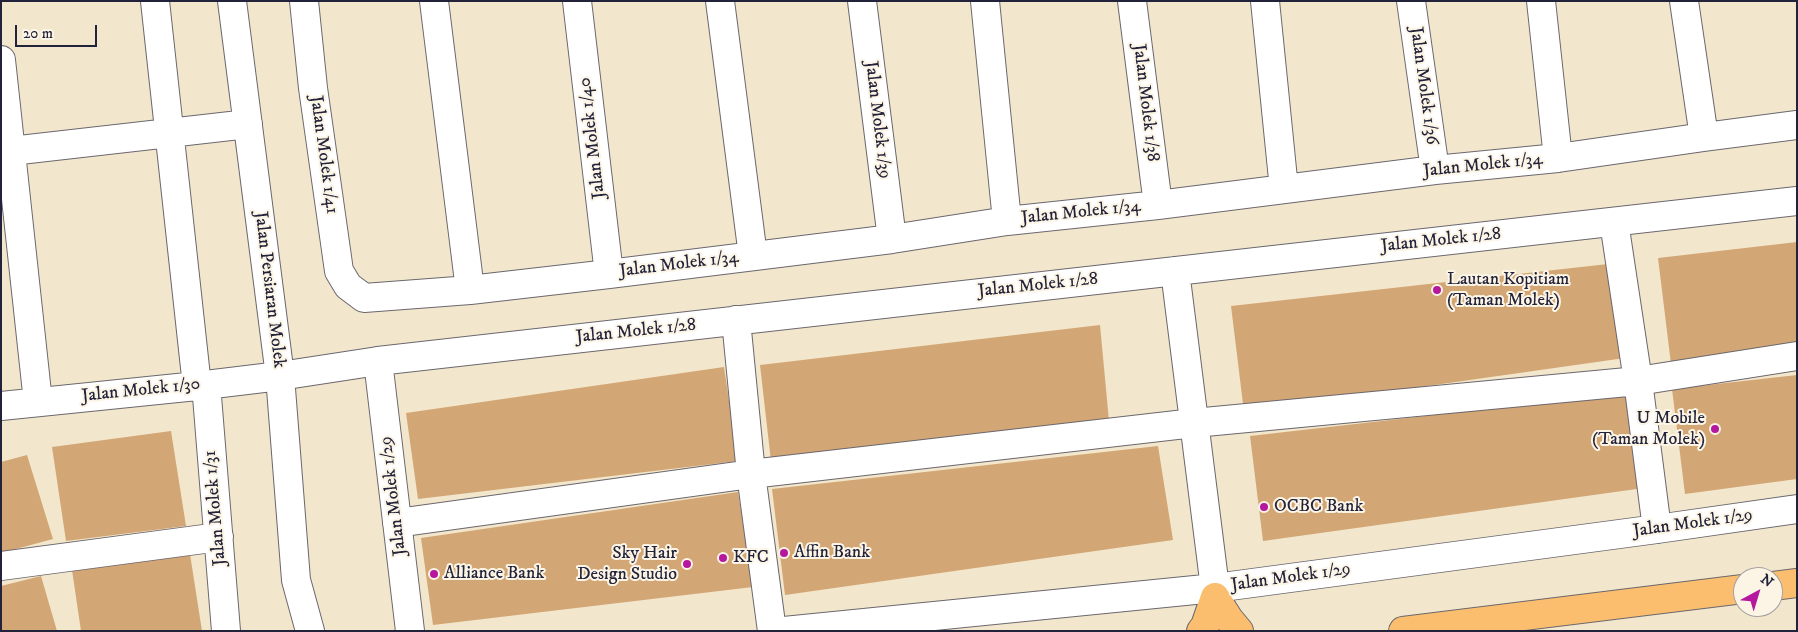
<!DOCTYPE html>
<html>
<head>
<meta charset="utf-8">
<style>
	body { margin:0 }
	#map { position:relative; width:1798px; height:632px; overflow:hidden; background:#f2e7cc; font-family:"IM FELL DW Pica",serif }
	canvas { display:block }
	.frame { position:absolute; inset:0; border:2px solid #22223b; pointer-events:none }
	.north { position:absolute; left:1733px; top:567px; width:50px; height:50px; box-sizing:border-box; background:#fcf5e5; border:1px solid #a5a1a1; border-radius:50%; rotate:39deg; font-size:14px; font-weight:700; line-height:20px; text-align:center; color:#22223b }
	.north::after { content:''; display:block; margin:auto; width:18px; height:22px; background:#b5179e; clip-path:polygon(50% 0,100% 100%,50% 72%,0 100%) }
	.scale { position:absolute; left:15px; top:25px; width:82px; height:22px; box-sizing:border-box; border:2px solid #22223b; border-top:0; padding-left:6px; font-size:15px; line-height:18px; white-space:nowrap; color:#22223b; -webkit-text-stroke:4px #fcf5e5; paint-order:stroke }
</style>
</head>
<body>
<div id="map">
<canvas width="1798" height="632"></canvas>
<div class="frame"></div>
<div class="north">N</div>
<div class="scale">20 m</div>
</div>
<script>
const c = document.querySelector('canvas').getContext('2d');
c.lineJoin = 'round';
function fillPath(path, color) { c.fillStyle = color; c.fill(path, 'evenodd'); }
const toPath = rows => new Path2D(rows.map(r => 'M' + r).join(''));
function stroke(path, color, width, dash) { c.strokeStyle = color; c.lineWidth = width; c.lineCap = dash ? 'butt' : 'round'; c.setLineDash(dash || []); c.stroke(path); }
function label(font, color, halo, rows, align = 'center') {
  c.font = font + ' "IM FELL DW Pica",serif'; c.lineWidth = 4; c.setLineDash([]); c.textBaseline = 'middle'; c.strokeStyle = halo; c.fillStyle = color; for (const [text, x, y, turn = 0] of rows) {
    c.save(); c.translate(x, y); c.rotate((+turn || 0) * Math.PI / 180); c.textAlign = isNaN(turn) ? turn : align; if (halo) c.strokeText(text, 0, 0); c.fillText(text, 0, 0); c.restore();
  }
}
const building = toPath([
	[1797,242,1797,346,1671,364,1658,258],
	[1617,263,1632,357,1244,412,1231,306],
	[1100,325,1109,421,772,470,760,365],
	[724,367,738,461,418,499,406,413],
	[1797,375,1797,479,1685,494,1672,389],
	[1636,392,1651,487,1263,541,1250,436],
	[171,431,186,526,66,541,52,447],
	[1158,446,1173,540,785,595,772,489],
	[27,455,53,539,1,553,1,462],
	[738,492,753,587,433,625,421,538],
	[190,554,202,631,81,631,72,570],
	[41,576,57,631,1,631,1,586]
]);
const minor = toPath([
	[155,1,197,386],
	[232,1,280,376,296,580,310,631],
	[304,1,313,88,339,271,348,286,364,298,470,290,609,274,892,239,1007,221,1158,205,1435,170,1558,158,1704,137,1797,125],
	[434,1,470,290],
	[577,1,609,274],
	[720,1,753,256],
	[862,1,892,239],
	[985,1,1007,221],
	[1132,1,1158,205],
	[1265,1,1284,189],
	[1411,1,1435,170],
	[1541,1,1558,158],
	[1684,1,1704,137],
	[1,60,38,402],
	[11,151,248,124],
	[1614,222,1638,381,1657,529],
	[1175,271,1215,588,1215,607],
	[736,320,751,474,772,631],
	[378,361,410,631],
	[206,384,226,631],
	[1,406,197,386,280,376,378,361,1797,201],
	[397,523,751,474,1194,423,1638,381,1797,356],
	[1,566,219,537],
	[784,631,1215,588,1657,529,1797,509]
]);
const major = toPath([
	[1773,586,1797,583],
	[1215,597,1229,619,1239,631],
	[1201,631,1205,626,1215,597],
	[1403,631,1743,589]
]);
const markers = [
	[1437,290,5,"#b5179e"],
	[1715,429,5,"#b5179e"],
	[1264,507,5,"#b5179e"],
	[784,553,5,"#b5179e"],
	[723,558,5,"#b5179e"],
	[687,564,5,"#b5179e"],
	[434,574,5,"#b5179e"]
];
const streetNames = [
	["Jalan Molek 1/36",1423,86,82],
	["Jalan Molek 1/38",1145,103,83],
	["Jalan Molek 1/39",877,120,83],
	["Jalan Molek 1/40",593,138,-97],
	["Jalan Molek 1/41",323,155,82],
	["Jalan Molek 1/34",1483,166,-6],
	["Jalan Molek 1/34",1081,213,-6],
	["Jalan Molek 1/28",1441,241,-6],
	["Jalan Molek 1/34",679,265,-7],
	["Jalan Molek 1/28",1038,286,-6],
	["Jalan Persiaran Molek",269,290,83],
	["Jalan Molek 1/28",636,332,-6],
	["Jalan Molek 1/30",141,391,-6],
	["Jalan Molek 1/29",394,496,-97],
	["Jalan Molek 1/31",216,508,-95],
	["Jalan Molek 1/29",1693,524,-8],
	["Jalan Molek 1/29",1291,578,-8]
];
const poiNames = [
	["Lautan Kopitiam",1447,280],
	["(Taman Molek)",1447,301],
	["U Mobile",1705,419,"right"],
	["(Taman Molek)",1705,440,"right"],
	["OCBC Bank",1274,507],
	["Affin Bank",794,553],
	["Sky Hair",677,554,"right"],
	["Design Studio",677,575,"right"],
	["KFC",733,558],
	["Alliance Bank",444,574]
];
fillPath(building, '#d3a675');
stroke(minor, '#6b676e', 30);
stroke(major, '#6b676e', 30);
stroke(minor, '#fff', 28);
stroke(major, '#fabe6e', 28);
for (const [x, y, r, color] of markers) { const dot = new Path2D(); dot.arc(x, y, r, 0, 2 * Math.PI); c.fillStyle = color; c.fill(dot); stroke(dot, '#fcf5e5', 2); }
label('18px', '#22223b', '#fcf5e5', streetNames);
label('18px', '#22223b', '#fcf5e5', poiNames, 'left');
</script>
</body>
</html>
